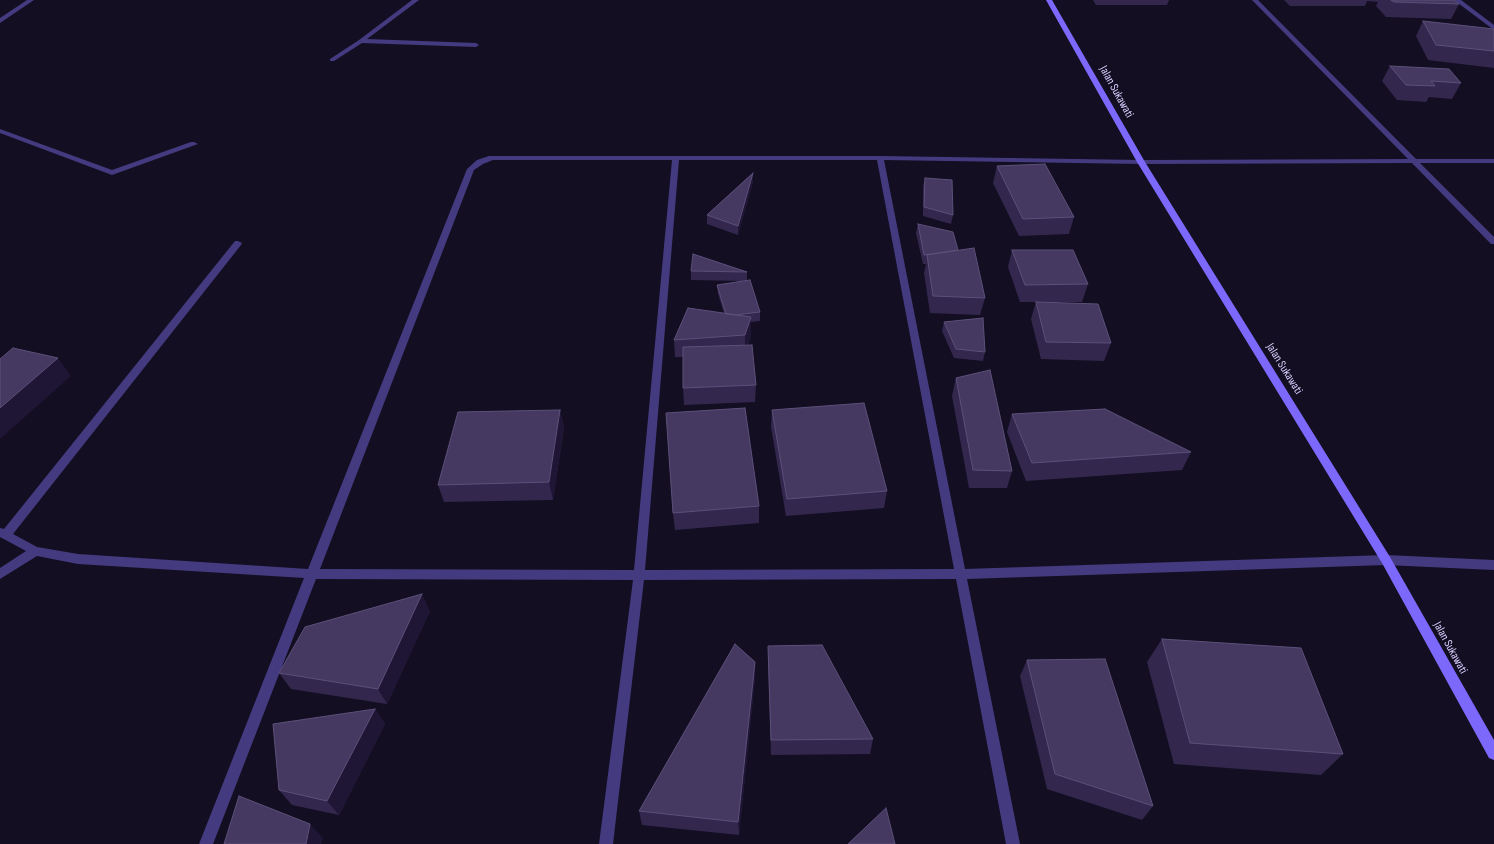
<!DOCTYPE html>
<html>
<head>
<meta charset="utf-8">
<style>
	body { margin:0 }
	canvas { display:block; background:#130e21 }
</style>
</head>
<body>
<canvas width="1494" height="844"></canvas>
<script>
const c = document.querySelector('canvas').getContext('2d');
c.lineJoin = 'round';
const toPath = rows => new Path2D(rows.map(r => 'M' + r).join(''));
function fillPath(path, color) { c.fillStyle = color; c.fill(path, 'evenodd'); }
function stroke(path, color, width, dash) { c.strokeStyle = color; c.lineWidth = width; c.lineCap = dash ? 'butt' : 'round'; c.setLineDash(dash || []); c.stroke(path); }
function label(font, color, halo, rows, align = 'center') {
  c.font = font + ' "Sofia Sans Condensed",sans-serif'; c.lineWidth = 4; c.setLineDash([]); c.textBaseline = 'middle'; c.strokeStyle = halo; c.fillStyle = color; for (const [text, x, y, turn = 0] of rows) {
    c.save(); c.translate(x, y); c.rotate((+turn || 0) * Math.PI / 180); c.textAlign = isNaN(turn) ? turn : align; if (halo) c.strokeText(text, 0, 0); c.fillText(text, 0, 0); c.restore();
  }
}
const lane = toPath([
	[0,129,112,170,191,142,194,142,198,144,112,175,0,133,0,129]
]);
const street = toPath([
	[27,0,34,0,0,23,0,18,27,0],
	[412,0,419,0,367,39,476,43,479,45,476,47,362,43,334,61,330,61,330,59,359,40,412,0],
	[1252,0,1258,0,1416,159,1494,159,1494,163,1420,163,1494,237,1494,244,1491,244,1412,163,1141,164,884,160,965,569,1386,555,1494,560,1494,570,1386,565,967,579,1020,844,1006,844,956,579,644,580,613,844,599,844,633,580,316,579,213,844,199,844,304,578,78,564,37,556,0,579,0,568,26,551,0,537,0,528,4,529,235,241,238,241,242,243,241,245,13,534,37,547,78,554,308,569,467,169,477,160,489,156,880,156,1141,160,1408,159,1252,0],
	[493,160,672,160,634,570,320,569,474,170,483,164,493,160],
	[679,160,877,160,954,569,645,570,679,160],
	[1454,0,1461,0,1494,25,1494,30,1454,0]
]);
const secondary = toPath([
	[1046,0,1052,0,1145,162,1390,557,1494,740,1494,760,1489,758,1382,563,1137,162,1046,0]
]);
const wall = toPath([
	[1093,0,1169,0,1167,5,1096,5],
	[1284,0,1454,0,1459,4,1451,19,1386,17,1376,6,1378,2,1367,1,1365,6,1290,6],
	[1423,21,1494,29,1494,68,1428,60,1416,36],
	[1390,66,1461,83,1452,99,1429,97,1426,102,1397,100,1382,81],
	[997,166,1074,217,1069,234,1019,236,993,183],
	[753,173,753,182,738,235,707,224,707,215],
	[925,178,953,215,951,224,923,216,923,186],
	[918,224,958,250,985,298,980,315,930,313,924,273,926,264,923,264,916,233],
	[1012,250,1088,284,1082,302,1041,302,1111,343,1104,361,1041,359,1031,319,1036,302,1020,302,1008,267],
	[691,271,747,272,747,281,760,312,760,321,751,322,751,335,748,345,756,385,755,402,684,405,683,388,683,357,675,357,674,340,724,313,718,294,717,285,743,281,691,280],
	[944,322,985,352,983,361,954,358,942,331],
	[956,378,1012,471,1007,488,969,488,952,396],
	[560,410,564,427,553,500,444,502,438,485],
	[772,410,887,491,884,508,786,516,771,427],
	[1012,414,1191,452,1182,470,1026,481,1007,432],
	[759,506,759,523,675,530,673,513],
	[430,611,387,704,291,689,279,673],
	[1162,639,1343,754,1321,775,1174,764,1147,662],
	[768,646,873,739,870,754,771,755,768,662],
	[1027,660,1153,806,1142,820,1047,789,1020,676],
	[755,662,755,678,739,835,642,825,639,811],
	[375,709,385,724,339,815,292,805,279,790]
]);
const shadedWall = toPath([
	[753,173,753,182,738,235,738,226],
	[751,317,751,335,745,353,745,335],
	[58,358,71,376,0,439,0,408],
	[560,410,564,427,553,500,549,482],
	[422,594,430,611,387,704,378,689],
	[755,662,755,678,739,835,738,822],
	[375,709,385,724,339,815,327,801],
	[310,824,323,838,321,844,306,844]
]);
const building = toPath([
	[1391,0,1454,0,1459,4,1394,2,1391,0],
	[1423,21,1494,29,1494,51,1436,45,1423,21],
	[1390,66,1449,69,1461,83,1431,81,1435,86,1406,85,1390,66],
	[1045,164,1074,217,1023,219,997,166,1045,164],
	[753,173,738,226,707,215,753,173],
	[925,178,952,180,953,215,924,207,925,178],
	[918,224,953,232,958,250,924,255,918,224],
	[974,248,985,298,933,296,927,255,974,248],
	[1012,250,1073,250,1088,284,1025,285,1012,250],
	[693,254,747,272,691,271,693,254],
	[750,280,760,312,735,315,726,314,717,285,750,280],
	[1036,302,1098,304,1111,343,1046,342,1036,302],
	[688,308,751,317,745,335,674,340,688,308],
	[983,318,985,352,956,349,944,322,983,318],
	[752,345,756,385,683,388,683,347,752,345],
	[13,348,58,358,0,408,0,359,13,348],
	[990,370,1012,471,973,470,956,378,990,370],
	[864,403,887,491,787,499,772,410,864,403],
	[745,408,759,506,673,513,666,413,745,408],
	[1105,409,1191,452,1032,463,1012,414,1105,409],
	[560,410,549,482,438,485,458,412,560,410],
	[422,594,378,689,279,673,305,627,422,594],
	[1162,639,1301,648,1343,754,1190,743,1162,639],
	[735,644,755,662,738,822,639,811,735,644],
	[822,645,873,739,771,740,768,646,822,645],
	[1105,659,1153,806,1055,774,1027,660,1105,659],
	[375,709,327,801,279,790,273,724,375,709],
	[239,796,310,824,306,844,224,844,239,796],
	[886,808,895,844,848,844,886,808]
]);
const streetNames = [
	["Jalan Sukawati",1116,92,61],
	["Jalan Sukawati",1284,369,58],
	["Jalan Sukawati",1450,648,61]
];
fillPath(lane, '#443a7f');
fillPath(street, '#443a7f');
fillPath(secondary, '#7d68fc');
fillPath(wall, '#33274e');
fillPath(shadedWall, '#1f1534');
fillPath(building, '#453961');
stroke(building, '#5c507a', 1);
label('12px', '#d9cefe', '#130e21', streetNames);
</script>
</body>
</html>
